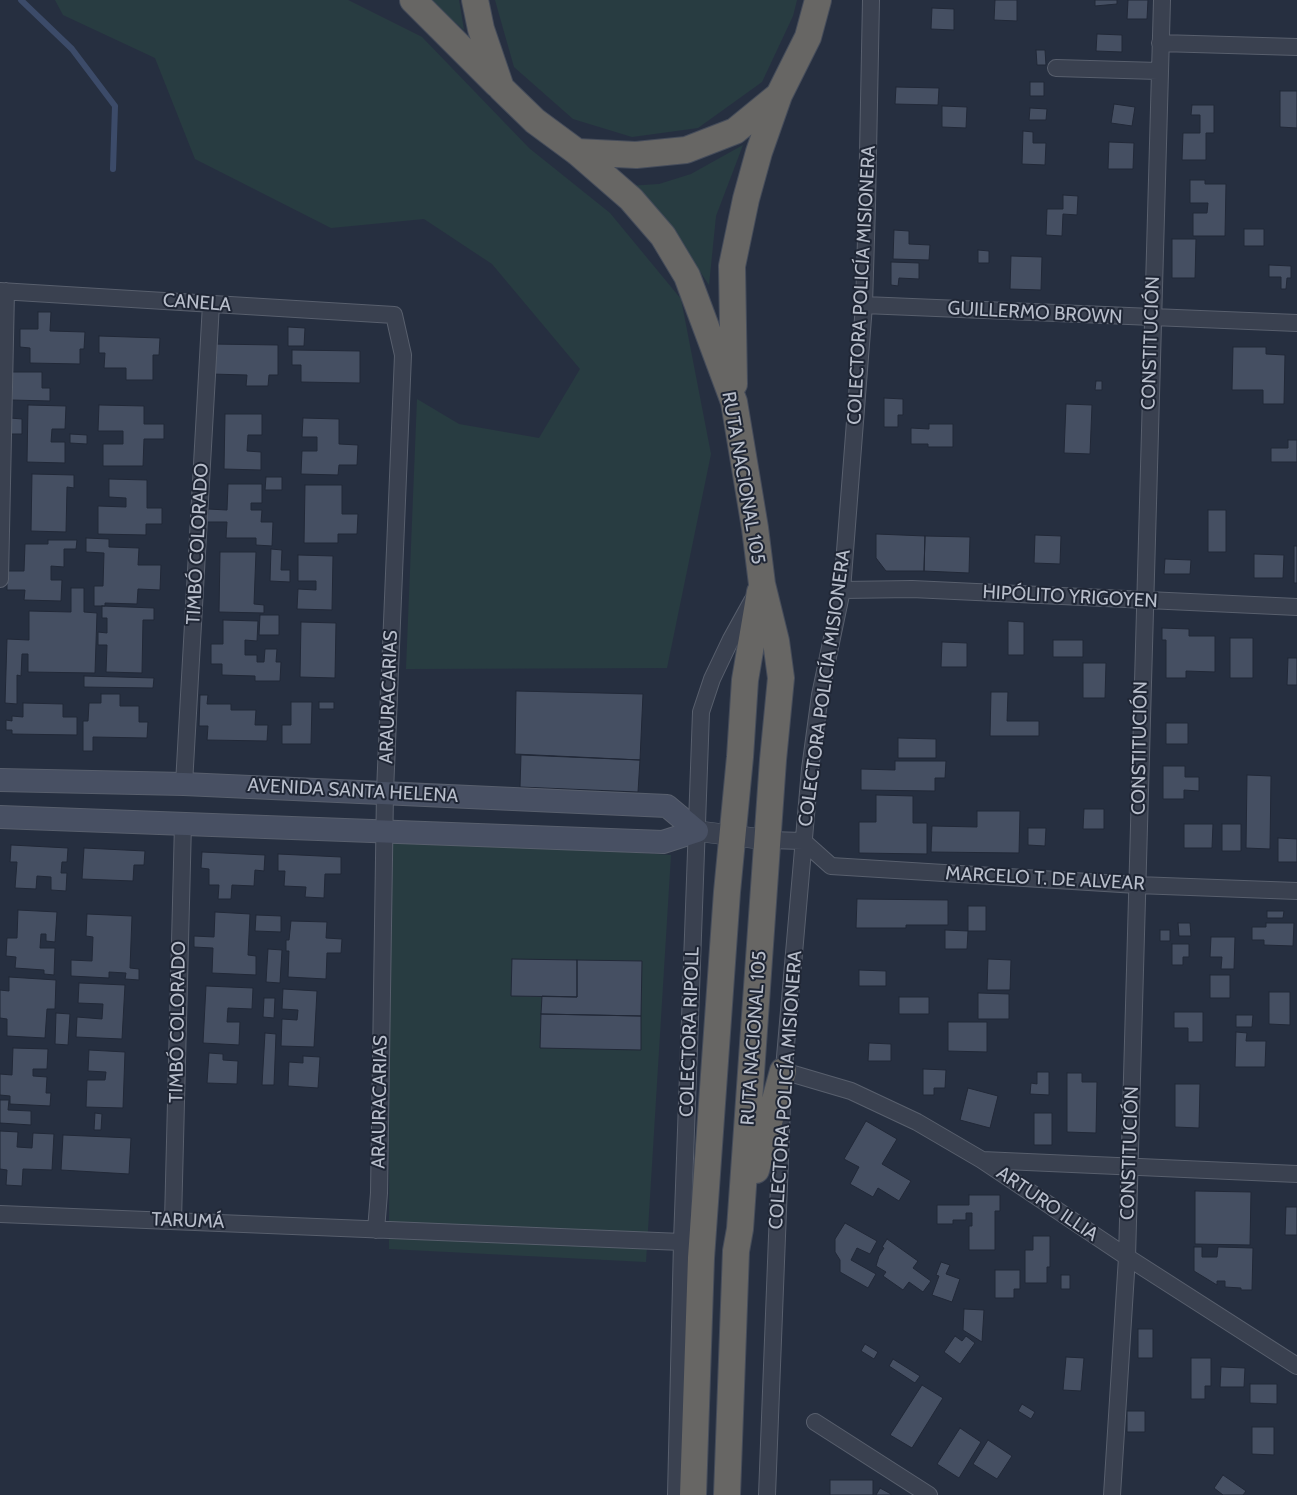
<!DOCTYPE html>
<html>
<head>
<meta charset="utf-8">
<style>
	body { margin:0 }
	canvas { display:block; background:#262f40 }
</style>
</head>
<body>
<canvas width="1297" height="1495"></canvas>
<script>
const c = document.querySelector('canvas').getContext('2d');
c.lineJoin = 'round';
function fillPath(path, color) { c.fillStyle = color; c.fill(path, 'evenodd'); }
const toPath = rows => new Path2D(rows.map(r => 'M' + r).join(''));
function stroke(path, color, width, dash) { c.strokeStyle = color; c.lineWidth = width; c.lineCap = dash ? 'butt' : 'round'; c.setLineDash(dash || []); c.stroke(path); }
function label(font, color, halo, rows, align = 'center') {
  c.font = font + ' Cabin,sans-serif'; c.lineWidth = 4; c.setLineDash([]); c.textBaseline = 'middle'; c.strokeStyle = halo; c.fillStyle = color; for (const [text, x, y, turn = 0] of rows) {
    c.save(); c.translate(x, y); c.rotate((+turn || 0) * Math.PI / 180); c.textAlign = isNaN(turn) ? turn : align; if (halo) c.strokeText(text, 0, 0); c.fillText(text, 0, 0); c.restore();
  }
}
const green = toPath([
	[55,0,348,0,422,37,529,148,610,213,681,299,711,454,667,668,406,669,417,399,459,424,539,438,580,369,492,264,424,219,331,228,195,159,155,58,63,15],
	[429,0,459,0,464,30],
	[495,0,797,0,793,16,762,82,698,128,632,137,573,119,514,67],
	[743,145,716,216,709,285,667,222,629,186,659,184,691,174],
	[390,837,671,855,646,1262,389,1249]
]);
const stream = toPath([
	[21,0,72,49,115,106,113,169]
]);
const building = toPath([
	[995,0,1017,0,1017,21,994,20,995,0],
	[1095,0,1117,0,1117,4,1095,6,1095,0],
	[1128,0,1148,0,1147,19,1127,19,1128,0],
	[932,8,954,9,954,30,931,29,932,8],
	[1097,34,1122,35,1122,52,1096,51,1097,34],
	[1036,50,1045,50,1046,65,1037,65,1036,50],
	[1030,82,1044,82,1044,96,1030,96,1030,82],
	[896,87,939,88,938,105,895,104,896,87],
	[1280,91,1297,91,1297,128,1280,127,1280,91],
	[1114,104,1135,107,1132,126,1111,123,1114,104],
	[1192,105,1214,105,1214,133,1206,133,1206,160,1182,160,1183,133,1200,133,1200,115,1191,115,1192,105],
	[942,106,967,107,966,128,942,127,942,106],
	[1030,108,1047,109,1046,120,1029,120,1030,108],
	[1023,131,1033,132,1033,143,1046,143,1045,165,1022,164,1023,131],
	[1109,142,1134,143,1133,169,1108,169,1109,142],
	[1190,180,1205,180,1205,184,1226,184,1225,236,1193,236,1193,213,1207,213,1208,203,1190,203,1190,180],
	[1063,195,1078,196,1077,215,1063,214,1062,236,1046,235,1047,209,1063,209,1063,195],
	[1244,229,1264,229,1264,246,1244,246,1244,229],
	[894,230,909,231,909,244,930,245,929,260,893,259,894,230],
	[1172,239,1196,239,1195,278,1172,278,1172,239],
	[978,250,989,251,989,263,978,263,978,250],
	[1011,256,1042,257,1041,290,1010,289,1011,256],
	[891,262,919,263,919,279,899,278,898,286,891,285,891,262],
	[1269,265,1291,266,1291,278,1287,278,1286,289,1281,289,1281,277,1269,277,1269,265],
	[38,312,51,312,50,331,85,332,84,349,80,349,80,364,30,363,30,348,20,347,20,329,38,329,38,312],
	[288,327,305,328,304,346,288,346,288,327],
	[99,336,160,338,159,355,153,355,153,380,126,380,126,368,104,368,105,353,99,353,99,336],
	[211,344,278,345,278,375,269,375,268,386,246,386,247,375,211,374,211,344],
	[1233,347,1266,347,1266,354,1285,355,1284,404,1263,404,1263,390,1232,390,1233,347],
	[292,350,360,351,360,383,301,382,301,365,292,365,292,350],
	[12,372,42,372,42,388,50,388,50,401,12,400,12,372],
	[1096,381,1102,381,1102,390,1095,390,1096,381],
	[884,398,903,399,903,415,898,415,898,427,884,427,884,398],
	[1066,404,1092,405,1090,454,1064,453,1066,404],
	[28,405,66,406,65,429,52,429,51,442,65,442,65,463,27,462,28,405],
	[99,405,144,406,144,424,164,424,164,439,144,439,143,466,103,466,103,444,123,444,123,431,98,431,99,405],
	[225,414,262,414,262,435,248,435,247,451,261,452,261,470,224,469,225,414],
	[10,418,22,419,22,434,10,434,10,418],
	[303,418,339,419,339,444,358,445,357,465,339,465,338,475,301,474,302,451,317,451,317,437,302,437,303,418],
	[929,424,953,424,953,447,928,447,928,444,911,444,911,428,929,429,929,424],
	[70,434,87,435,87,444,70,443,70,434],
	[1288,440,1297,440,1297,462,1271,462,1271,448,1288,448,1288,440],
	[32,474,74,475,74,488,67,487,66,532,31,531,32,474],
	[266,477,282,477,282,490,265,490,266,477],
	[109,479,147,480,147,508,162,508,162,524,146,524,146,535,98,534,98,506,126,507,126,498,109,497,109,479],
	[228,484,262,484,262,503,251,503,251,510,262,510,261,522,273,522,272,546,256,545,256,538,226,538,227,522,207,522,208,509,227,510,228,484],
	[305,485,342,485,342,514,358,514,357,534,338,534,338,543,304,543,305,485],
	[1208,510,1226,510,1226,552,1208,552,1208,510],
	[876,534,925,536,924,571,886,571,876,558,876,534],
	[1035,535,1061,536,1060,564,1034,563,1035,535],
	[925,536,970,537,969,573,924,571,925,536],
	[86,538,109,539,109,547,139,548,138,565,161,565,160,590,138,589,137,604,105,603,105,606,94,606,94,586,103,586,104,553,86,552,86,538],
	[48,540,77,540,76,549,64,549,64,567,51,566,51,580,62,580,61,601,24,600,25,590,7,590,7,571,24,571,25,544,48,544,48,540],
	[1294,546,1297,546,1297,583,1294,583,1294,546],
	[271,549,282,550,281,570,290,570,290,582,270,581,271,549],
	[220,552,256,552,254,604,264,605,264,613,219,612,220,552],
	[1254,554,1284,555,1283,578,1254,578,1254,554],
	[298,555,333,556,332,610,297,609,298,589,316,590,316,581,298,581,298,555],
	[1165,559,1191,560,1190,574,1164,574,1165,559],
	[71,588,84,588,84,612,97,613,95,673,28,672,28,654,22,654,21,676,17,675,17,704,5,703,7,639,29,640,29,611,71,612,71,588],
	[102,606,154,608,154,620,143,620,142,673,106,672,107,645,98,645,98,632,107,633,107,618,102,618,102,606],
	[260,615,279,615,279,635,259,635,260,615],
	[223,620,258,621,257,641,245,640,245,655,257,655,257,662,264,662,265,649,277,649,276,662,281,662,280,681,255,681,255,676,222,675,222,664,211,664,211,644,223,644,223,620],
	[1008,621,1024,622,1024,655,1008,655,1008,621],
	[301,622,336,623,335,678,300,677,301,622],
	[1162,628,1189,629,1189,636,1215,636,1215,672,1186,671,1186,678,1166,678,1166,640,1162,640,1162,628],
	[1230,638,1253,638,1253,678,1230,678,1230,638],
	[1053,640,1083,640,1083,657,1053,657,1053,640],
	[942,642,967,643,967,667,941,667,942,642],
	[1288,658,1297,658,1297,685,1287,685,1288,658],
	[1083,663,1106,663,1105,698,1083,698,1083,663],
	[84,676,154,678,153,688,84,687,84,676],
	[516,691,643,694,640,760,515,754,516,691],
	[991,692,1008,692,1007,721,1039,721,1039,736,990,736,991,692],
	[101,694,120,694,120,706,139,706,139,722,148,722,147,738,93,737,93,751,83,751,83,721,88,721,89,703,101,703,101,694],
	[200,695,208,695,207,704,231,704,231,710,256,710,255,725,268,725,267,741,207,740,208,726,199,726,200,695],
	[291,702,312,702,311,744,282,744,282,725,291,725,291,702],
	[319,702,334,702,334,709,319,709,319,702],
	[23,703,63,704,63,717,77,717,77,735,12,734,12,730,6,730,6,720,12,721,12,716,23,717,23,703],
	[1166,723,1188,723,1188,744,1166,744,1166,723],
	[898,738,936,739,936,758,898,758,898,738],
	[521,755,640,760,638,792,520,787,521,755],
	[895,761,946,761,945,778,935,778,935,791,861,790,861,769,895,770,895,761],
	[1163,766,1185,766,1185,777,1199,777,1199,791,1184,790,1184,799,1163,799,1163,766],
	[1247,775,1271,776,1270,849,1246,848,1247,775],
	[876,795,913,796,913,823,927,823,927,854,859,853,859,822,876,822,876,795],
	[1084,809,1104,809,1104,829,1083,829,1084,809],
	[977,811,1020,811,1019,853,931,852,932,826,977,827,977,811],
	[1184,824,1213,824,1212,848,1184,848,1184,824],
	[1222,824,1241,824,1241,851,1222,851,1222,824],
	[1028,828,1046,828,1045,846,1028,845,1028,828],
	[1278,838,1297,839,1297,862,1278,862,1278,838],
	[11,845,68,848,67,862,62,862,61,873,67,873,66,891,51,890,51,877,37,876,36,889,15,888,17,862,10,862,11,845],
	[84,848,145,851,144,865,134,865,133,881,82,879,84,848],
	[202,852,265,855,264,871,255,870,254,886,232,885,231,899,218,899,219,885,209,885,209,869,201,868,202,852],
	[278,854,341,857,341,874,325,874,324,898,305,897,306,887,284,886,285,871,278,871,278,854],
	[857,899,948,900,948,925,906,925,906,928,856,928,857,899],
	[968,906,986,906,986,931,968,931,968,906],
	[18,910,57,912,55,942,46,941,46,934,41,934,40,948,55,948,54,975,44,974,44,970,15,968,16,957,6,956,7,938,17,938,18,910],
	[1267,911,1284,911,1283,918,1267,918,1267,911],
	[215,912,250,914,248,955,256,956,256,975,212,973,213,948,194,947,194,936,214,937,215,912],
	[87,914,132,916,130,968,139,969,139,980,125,979,126,973,109,972,109,978,71,976,71,960,92,961,93,937,86,936,87,914],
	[256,915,281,916,281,932,255,931,256,915],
	[291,921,327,922,326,938,342,939,341,953,327,953,326,979,288,977,289,951,286,951,286,940,289,940,291,921],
	[1178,923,1190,923,1191,936,1179,936,1178,923],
	[1266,923,1294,923,1293,946,1264,945,1264,940,1252,940,1252,927,1266,927,1266,923],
	[945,930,968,931,967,949,945,949,945,930],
	[1160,930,1170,930,1170,941,1160,941,1160,930],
	[1211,937,1235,937,1234,969,1221,969,1222,957,1210,957,1211,937],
	[1172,944,1189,944,1189,957,1183,957,1183,965,1172,965,1172,944],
	[268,949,282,950,280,983,266,982,268,949],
	[512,959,577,960,577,997,511,996,512,959],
	[988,959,1011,960,1010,990,987,990,988,959],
	[577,960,642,961,641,1016,541,1014,542,996,577,997,577,960],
	[859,970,886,971,886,986,859,986,859,970],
	[1210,975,1230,975,1230,998,1210,998,1210,975],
	[9,977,56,980,55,1009,47,1009,45,1038,7,1036,7,1019,0,1018,0,990,9,991,9,977],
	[79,983,125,985,122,1039,76,1037,77,1017,102,1019,103,1004,78,1003,79,983],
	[206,986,253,988,252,1009,228,1008,227,1022,240,1022,239,1045,203,1043,206,986],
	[283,989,317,991,314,1047,281,1046,282,1019,297,1020,298,1010,282,1009,283,989],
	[1269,992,1290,992,1290,1025,1269,1024,1269,992],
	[978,993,1009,994,1009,1019,978,1019,978,993],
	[899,997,929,997,929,1014,899,1014,899,997],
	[264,998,275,998,274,1018,263,1017,264,998],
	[1174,1012,1203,1012,1203,1042,1188,1042,1188,1028,1174,1028,1174,1012],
	[56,1013,70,1014,68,1045,55,1044,56,1013],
	[541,1014,641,1016,641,1050,540,1048,541,1014],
	[1236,1015,1253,1015,1252,1027,1236,1027,1236,1015],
	[948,1022,987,1022,987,1052,948,1051,948,1022],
	[1236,1032,1247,1033,1246,1041,1266,1041,1265,1067,1235,1067,1236,1032],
	[265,1033,276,1034,274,1085,262,1085,265,1033],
	[869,1043,891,1044,891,1061,868,1061,869,1043],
	[13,1048,48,1049,47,1069,33,1069,33,1076,47,1077,46,1093,51,1093,50,1106,10,1104,10,1096,0,1095,0,1074,12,1075,13,1048],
	[89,1050,125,1052,123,1108,86,1107,87,1080,105,1080,106,1072,88,1071,89,1050],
	[209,1053,223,1054,223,1060,238,1061,237,1084,207,1083,209,1053],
	[303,1056,320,1057,318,1088,288,1086,289,1062,303,1063,303,1056],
	[923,1069,946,1070,945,1088,934,1088,934,1095,923,1095,923,1069],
	[1037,1072,1049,1072,1049,1095,1030,1094,1031,1083,1037,1084,1037,1072],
	[1067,1073,1082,1073,1082,1082,1097,1082,1096,1133,1067,1132,1067,1073],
	[1175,1084,1200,1084,1199,1128,1175,1127,1175,1084],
	[968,1088,998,1096,990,1128,960,1120,968,1088],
	[0,1100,9,1100,8,1110,31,1111,31,1125,0,1123,0,1100],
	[95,1113,102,1114,101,1130,94,1130,95,1113],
	[1034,1113,1052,1113,1052,1145,1034,1145,1034,1113],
	[866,1121,897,1139,882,1164,911,1181,899,1201,878,1188,873,1197,850,1184,859,1167,844,1159,866,1121],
	[0,1131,18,1132,17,1147,32,1148,33,1133,54,1134,52,1170,23,1169,22,1186,6,1185,7,1170,0,1169,0,1131],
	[63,1135,131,1138,129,1174,61,1170,63,1135],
	[1195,1191,1251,1192,1250,1245,1195,1244,1195,1191],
	[969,1195,1000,1195,1000,1211,995,1211,995,1250,969,1250,969,1226,972,1226,972,1213,966,1213,966,1220,953,1220,953,1224,937,1224,937,1205,969,1205,969,1195],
	[1286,1207,1297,1207,1297,1235,1285,1235,1286,1207],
	[845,1223,877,1241,870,1254,857,1248,851,1260,876,1274,868,1288,840,1272,840,1260,835,1252,835,1239,845,1223],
	[1033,1236,1050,1236,1050,1267,1047,1267,1047,1283,1025,1283,1025,1250,1033,1250,1033,1236],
	[887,1239,918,1261,913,1268,931,1281,923,1292,909,1282,903,1290,883,1276,886,1272,876,1266,879,1256,884,1248,882,1247,887,1239],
	[1194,1247,1202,1247,1202,1257,1217,1257,1218,1247,1253,1248,1252,1290,1241,1290,1241,1288,1225,1287,1225,1281,1217,1281,1217,1285,1194,1271,1194,1247],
	[941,1262,950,1265,946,1274,960,1279,952,1302,932,1295,939,1276,936,1275,941,1262],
	[995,1270,1020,1270,1020,1289,1014,1289,1014,1298,995,1298,995,1270],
	[1061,1275,1070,1275,1070,1289,1061,1289,1061,1275],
	[964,1309,984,1310,982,1342,963,1330,964,1309],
	[1138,1329,1153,1329,1153,1358,1138,1358,1138,1329],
	[955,1336,962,1341,966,1336,975,1343,960,1364,944,1352,955,1336],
	[865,1344,878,1352,874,1359,861,1351,865,1344],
	[1066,1357,1084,1358,1081,1391,1063,1390,1066,1357],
	[1191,1358,1211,1358,1211,1386,1205,1386,1205,1399,1191,1399,1191,1358],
	[893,1359,920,1376,915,1383,889,1366,893,1359],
	[1221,1367,1245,1368,1244,1387,1220,1387,1221,1367],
	[1250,1384,1277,1384,1277,1404,1250,1403,1250,1384],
	[922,1385,943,1398,912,1448,890,1435,922,1385],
	[1022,1404,1035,1412,1031,1419,1018,1411,1022,1404],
	[1127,1411,1145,1411,1145,1432,1127,1432,1127,1411],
	[1252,1427,1274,1427,1274,1455,1252,1454,1252,1427],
	[960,1428,981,1442,959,1478,937,1464,960,1428],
	[988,1440,1012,1456,997,1479,973,1464,988,1440],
	[1223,1475,1246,1491,1243,1495,1223,1495,1214,1488,1223,1475],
	[830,1480,873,1480,873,1495,830,1495,830,1480],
	[880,1488,891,1494,891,1495,876,1495,880,1488]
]);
const minor = toPath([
	[1160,43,1297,47],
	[1056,68,1158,71],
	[0,291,394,315,403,355,385,792,379,1193,376,1230],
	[864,305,1297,323],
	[0,579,6,291],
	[842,590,912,589,1297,607],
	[184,784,211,304],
	[769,840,803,841],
	[803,841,831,866,1137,885,1297,891],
	[783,1071,851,1091,917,1122,982,1160,1127,1257,1297,1366],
	[783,1080,810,769,820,695,842,590,864,305,867,205,871,0],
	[982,1160,1297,1174],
	[0,1214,682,1242],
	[173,1221,183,823],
	[815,1422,929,1495],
	[676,1495,682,1242,701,712,712,679,731,639,752,601],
	[767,1495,782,1107],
	[1112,1495,1127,1257,1162,0]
]);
const tertiary = toPath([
	[697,831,769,840]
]);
const secondary = toPath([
	[0,780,184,784,667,806,697,831],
	[0,817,663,842,697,831]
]);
const trunk = toPath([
	[413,0,497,84],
	[475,0,481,29,501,88,535,121,577,152,631,199,663,236,687,276,734,402,755,528,762,584,776,641,781,678,773,760,740,1229,736,1251,727,1495],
	[577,152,636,155,686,150,735,131,779,95,808,37,818,0],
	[734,384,732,266,746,199,759,152,779,95],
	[756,1170,783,1071],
	[693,1495,701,1258,727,892,740,757,745,680,760,592]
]);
const streetNames = [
	["COLECTORA POLICÍA MISIONERA",862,285,-87],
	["CANELA",197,303,4],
	["GUILLERMO BROWN",1035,313,3],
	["CONSTITUCIÓN",1151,343,-88],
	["RUTA NACIONAL 105",743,478,80],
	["TIMBÓ COLORADO",198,544,-87],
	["HIPÓLITO YRIGOYEN",1070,597,3],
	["COLECTORA POLICÍA MISIONERA",825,688,-82],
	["ARAURACARIAS",389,697,-88],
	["CONSTITUCIÓN",1140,748,-89],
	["AVENIDA SANTA HELENA",353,791,3],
	["MARCELO T. DE ALVEAR",1045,879,3],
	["TIMBÓ COLORADO",178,1022,-89],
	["COLECTORA RIPOLL",690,1032,-88],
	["RUTA NACIONAL 105",754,1038,-86],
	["COLECTORA POLICÍA MISIONERA",786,1090,-86],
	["ARAURACARIAS",380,1102,-89],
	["CONSTITUCIÓN",1130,1153,-88],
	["ARTURO ILLIA",1047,1204,34],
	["TARUMÁ",188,1221,2]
];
fillPath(green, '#283c41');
stroke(stream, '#3c4b69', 6);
fillPath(building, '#454f62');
stroke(building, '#212837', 1);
stroke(minor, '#585f6d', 18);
stroke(tertiary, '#585f6d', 21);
stroke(secondary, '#585f6d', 24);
stroke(trunk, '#454c5a', 28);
stroke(minor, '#3a4150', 16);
stroke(tertiary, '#3a4150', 20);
stroke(secondary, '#485063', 22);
stroke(trunk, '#676664', 26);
label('19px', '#b7bdca', '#1f2635', streetNames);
</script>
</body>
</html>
